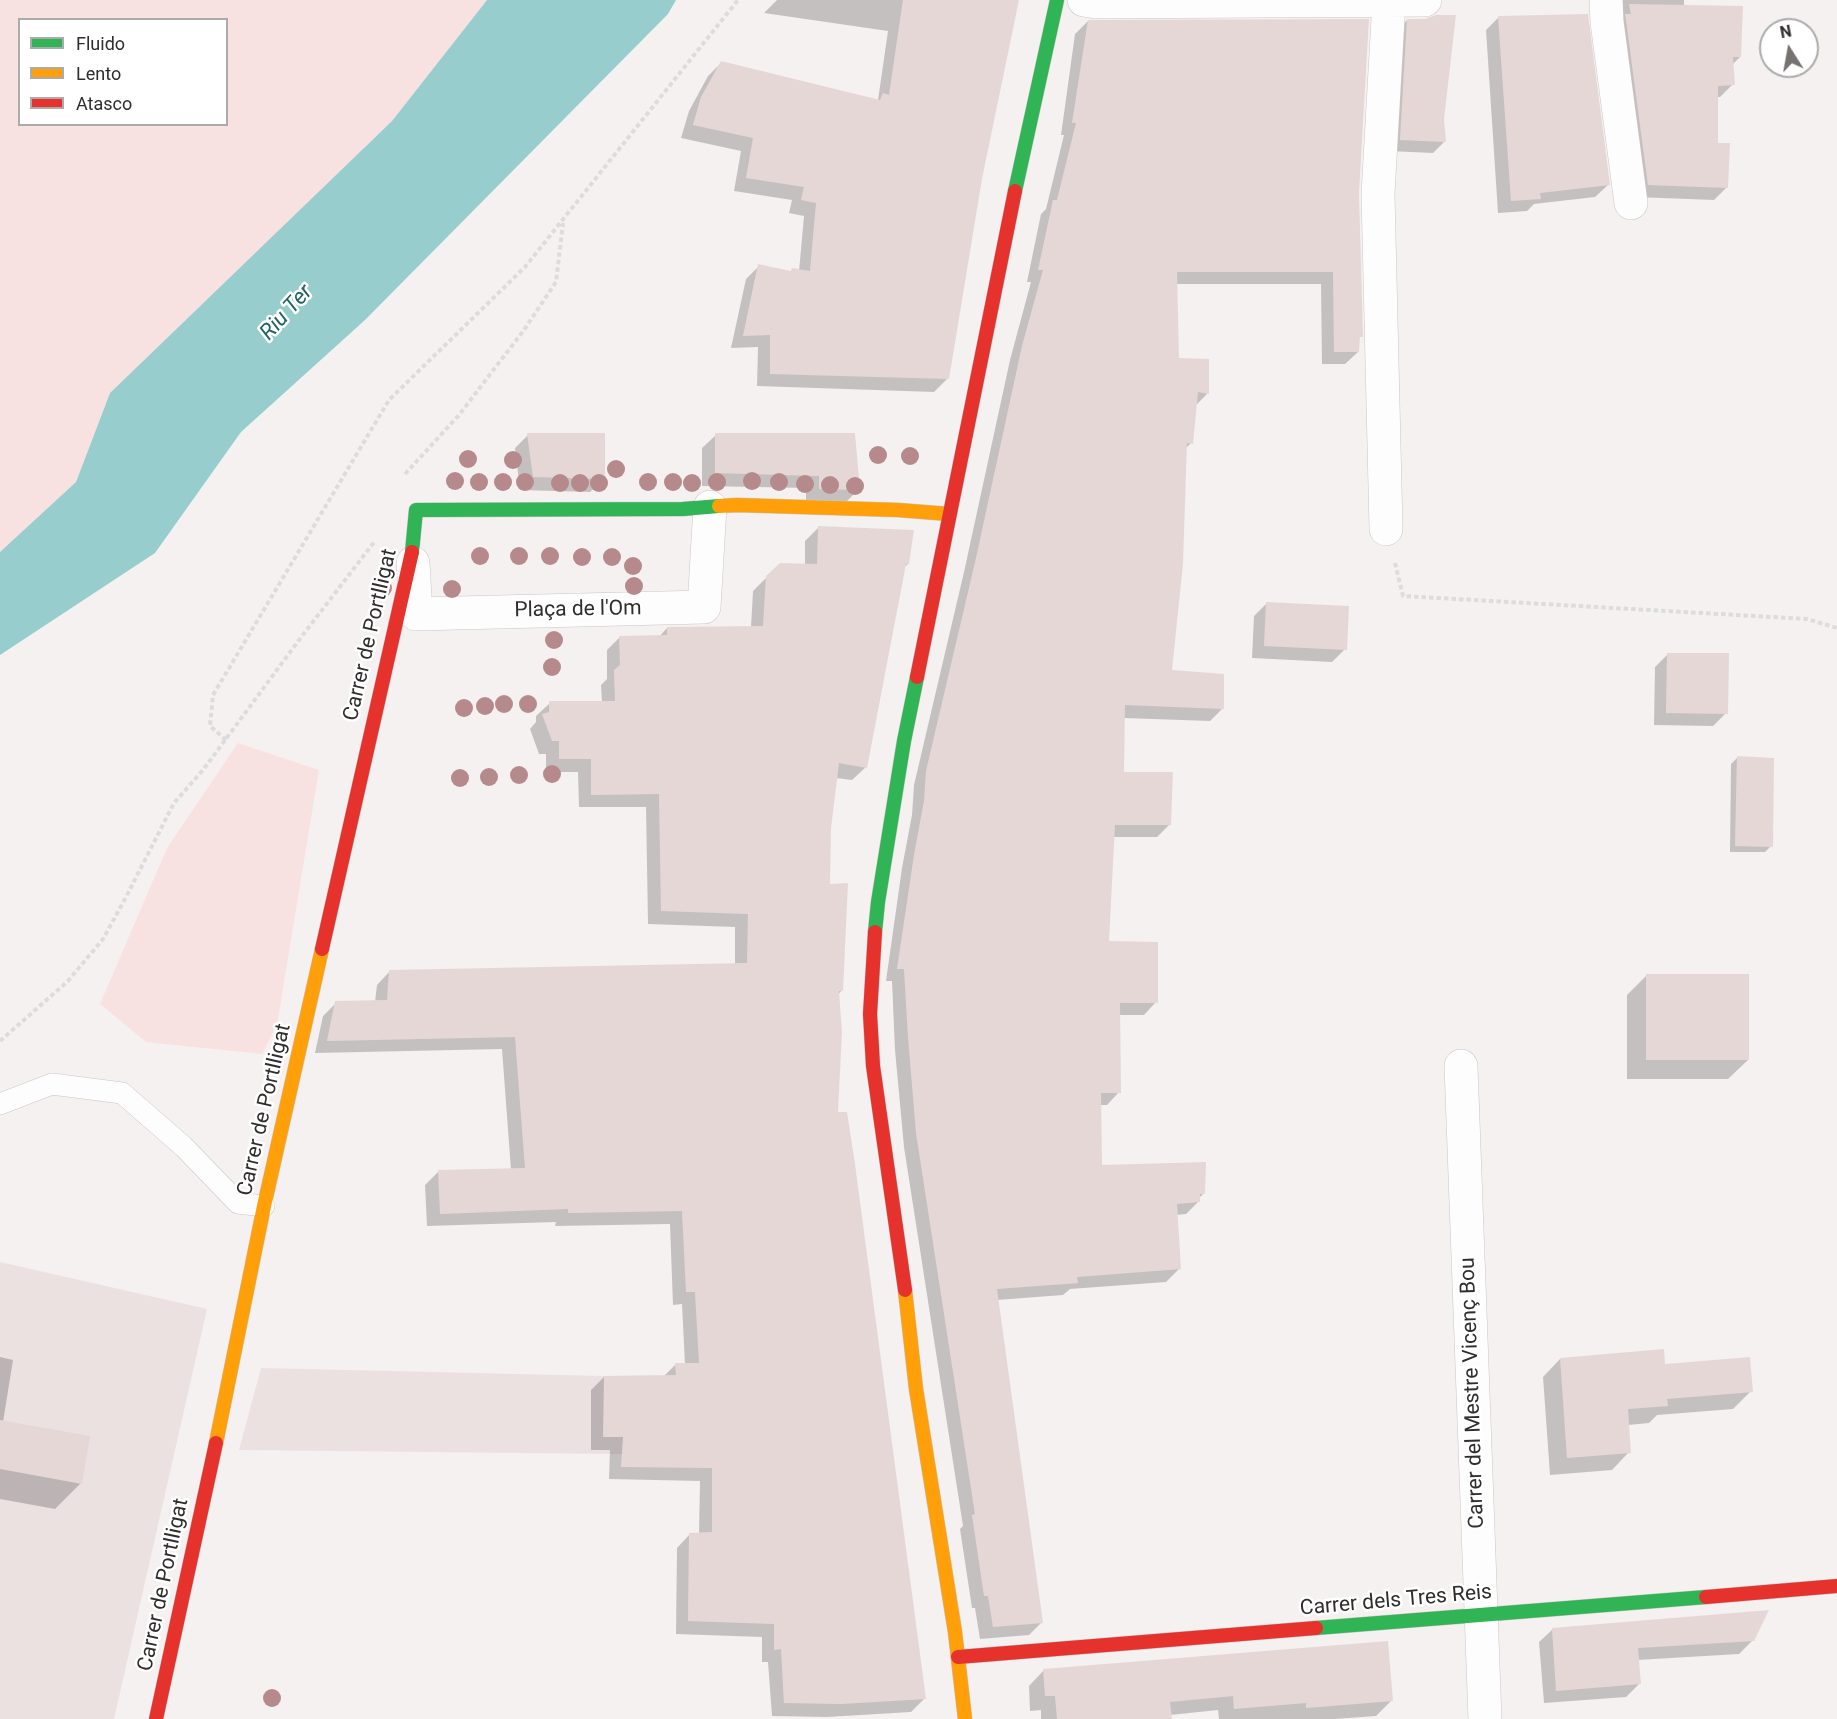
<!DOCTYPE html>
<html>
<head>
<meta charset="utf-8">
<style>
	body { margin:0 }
	#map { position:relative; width:1837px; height:1719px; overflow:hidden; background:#f5f1f0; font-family:Roboto,sans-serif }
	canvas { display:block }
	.legend { position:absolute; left:18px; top:18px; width:210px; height:108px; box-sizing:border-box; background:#fff; border:2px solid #acabab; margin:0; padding:8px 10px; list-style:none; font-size:18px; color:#302d2d }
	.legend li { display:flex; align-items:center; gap:12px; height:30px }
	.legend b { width:30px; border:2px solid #acabab }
	.north { position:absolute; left:1759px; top:18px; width:60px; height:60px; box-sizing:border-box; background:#fff; border:2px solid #acabab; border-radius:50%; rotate:349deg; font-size:16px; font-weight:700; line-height:24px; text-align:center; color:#302d2d }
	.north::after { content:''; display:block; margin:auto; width:21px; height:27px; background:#757271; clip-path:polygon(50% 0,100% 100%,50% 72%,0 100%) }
</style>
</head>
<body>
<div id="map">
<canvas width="1837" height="1719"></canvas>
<ul class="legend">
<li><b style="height:8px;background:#30b455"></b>Fluido</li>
<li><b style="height:8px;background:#ff9f0a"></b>Lento</li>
<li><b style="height:8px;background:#e5322d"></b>Atasco</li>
</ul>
<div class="north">N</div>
</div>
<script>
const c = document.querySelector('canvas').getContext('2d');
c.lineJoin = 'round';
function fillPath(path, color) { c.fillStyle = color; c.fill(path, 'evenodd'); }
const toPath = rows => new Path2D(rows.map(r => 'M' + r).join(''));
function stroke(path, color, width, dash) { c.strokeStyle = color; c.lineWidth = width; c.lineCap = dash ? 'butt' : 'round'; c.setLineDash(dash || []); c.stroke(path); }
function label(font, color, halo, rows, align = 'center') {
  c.font = font + ' Roboto,sans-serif'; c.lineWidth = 5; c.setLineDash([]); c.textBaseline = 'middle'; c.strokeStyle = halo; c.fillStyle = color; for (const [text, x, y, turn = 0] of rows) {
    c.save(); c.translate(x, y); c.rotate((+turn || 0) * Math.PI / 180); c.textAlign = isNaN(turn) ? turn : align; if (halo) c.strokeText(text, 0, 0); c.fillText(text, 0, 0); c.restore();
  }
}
const built = toPath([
	[0,1262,207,1309,114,1719,0,1719],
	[261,1368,604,1376,754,1375,812,1456,239,1450]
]);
const green = toPath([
	[0,0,487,0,392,121,110,393,76,482,0,552],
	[20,20,226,20,226,124,20,124],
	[238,743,319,770,277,1025,262,1054,146,1042,100,1004,167,848]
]);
const water = toPath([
	[487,0,676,0,668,14,365,320,241,432,155,553,0,655,0,552,76,482,110,393,392,121]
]);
const shadow = toPath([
	[777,0,1017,0,981,179,947,379,934,392,757,386,758,347,731,348,746,279,759,266,790,272,792,270,799,271,804,216,789,213,792,200,734,191,741,151,681,138,689,111,708,76,721,63,878,100,888,31,764,13],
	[1616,0,1684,0,1684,6,1740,57,1732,65,1733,84,1720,97,1717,97,1716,144,1727,187,1714,200,1635,197],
	[1499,17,1608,185,1595,197,1534,204,1527,211,1498,213,1486,30],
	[1407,20,1444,142,1433,153,1389,151,1396,32],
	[1088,21,1358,193,1361,336,1358,339,1358,352,1345,364,1322,364,1321,284,1176,284,1177,359,1207,394,1195,406,1191,443,1185,449,1170,671,1222,709,1210,721,1124,718,1123,774,1170,824,1157,837,1113,837,1108,942,1156,1002,1144,1015,1119,1015,1119,1092,1107,1105,1099,1105,1101,1167,1204,1193,1199,1198,1199,1201,1186,1214,1176,1215,1179,1269,1166,1282,1070,1289,1063,1295,997,1300,1042,1622,1029,1635,980,1639,975,1608,972,1608,960,1529,963,1526,904,1147,895,1050,892,981,886,981,902,868,912,815,914,785,964,572,1010,360,1031,282,1027,282,1041,214,1046,209,1064,135,1061,135,1075,34],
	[528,435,603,479,590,492,520,490,515,448],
	[716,435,859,489,846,502,806,501,806,488,702,486,702,448],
	[818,528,908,564,903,568,866,767,852,780,836,778,830,828,828,885,842,990,838,995,837,1113,924,1699,911,1712,827,1717,772,1716,768,1662,762,1662,762,1637,676,1634,677,1548,690,1534,699,1534,700,1481,609,1479,610,1450,591,1450,591,1390,604,1377,663,1377,675,1365,685,1365,682,1304,673,1305,670,1224,555,1226,556,1222,427,1226,425,1185,439,1171,511,1170,502,1049,315,1053,323,1016,336,1003,375,1002,377,985,390,971,735,964,735,927,648,924,646,807,579,807,578,772,546,772,546,754,539,754,530,729,536,722,536,716,550,703,602,702,601,685,607,679,607,650,620,637,659,637,667,628,751,627,753,591,767,577,805,565,805,541],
	[1267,603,1345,649,1332,662,1252,658,1254,616],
	[1668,654,1726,713,1713,726,1654,725,1655,667],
	[1737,758,1771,846,1765,852,1730,852,1731,764],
	[1647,975,1748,1060,1728,1079,1627,1079,1627,995],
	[0,1357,13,1360,3,1422,81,1483,55,1509,0,1499],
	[1560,1359,1664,1365,1751,1391,1733,1409,1657,1415,1649,1423,1628,1425,1629,1452,1612,1470,1550,1475,1543,1377],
	[1553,1629,1753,1640,1739,1654,1637,1660,1639,1684,1626,1697,1544,1703,1539,1642],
	[1044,1670,1392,1700,1376,1716,1335,1719,1219,1719,1218,1710,1170,1715,1170,1719,1041,1719,1041,1710,1030,1711,1029,1686]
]);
const building = toPath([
	[903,0,1019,0,982,179,949,379,770,374,770,335,743,336,758,264,791,271,792,268,810,271,816,203,801,200,804,187,746,178,753,138,693,125,701,97,721,61,880,100,883,93,889,95],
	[1629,4,1743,6,1741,57,1733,57,1735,85,1718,86,1718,143,1730,143,1728,188,1648,185,1626,20,1625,14,1631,14],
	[1588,14,1610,185,1540,193,1541,199,1511,201,1498,16],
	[1436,15,1456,15,1444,119,1446,142,1400,140,1407,19,1425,19],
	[1369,19,1359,193,1363,337,1360,337,1359,352,1334,352,1333,272,1177,272,1179,358,1209,359,1209,394,1198,392,1193,444,1187,443,1183,564,1172,670,1224,674,1224,709,1125,705,1124,772,1173,772,1171,825,1115,825,1109,941,1158,942,1158,1003,1120,1003,1121,1093,1101,1093,1102,1165,1206,1162,1205,1194,1200,1194,1200,1202,1177,1204,1181,1269,1077,1277,1078,1283,997,1289,1043,1623,993,1627,988,1596,984,1596,972,1515,975,1514,916,1133,908,1037,904,969,897,969,914,855,924,801,926,771,976,558,1022,346,1043,270,1038,270,1053,200,1057,200,1076,123,1072,123,1088,20],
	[527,433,605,433,605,479,533,477],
	[715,433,855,433,860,490,819,489,819,476,715,473],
	[818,526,914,530,909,564,906,564,867,768,839,763,831,828,830,884,848,883,843,991,839,991,842,1032,838,1112,847,1112,855,1164,926,1699,841,1704,784,1703,781,1649,774,1650,774,1624,688,1621,689,1533,712,1532,712,1468,621,1467,623,1437,603,1437,604,1376,676,1375,675,1363,699,1363,695,1292,686,1292,682,1211,568,1213,568,1209,440,1214,438,1170,525,1168,515,1037,327,1041,335,1001,387,1000,389,970,747,963,748,914,661,911,659,794,591,795,591,759,559,759,559,741,552,741,542,714,549,712,549,701,615,701,614,670,620,665,619,636,667,635,667,627,763,626,766,576,780,563,817,564],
	[1266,602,1349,606,1347,650,1264,646],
	[1667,653,1729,653,1728,714,1666,713],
	[1737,756,1774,758,1773,847,1735,846],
	[1646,974,1749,974,1749,1060,1646,1060],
	[1664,1349,1665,1364,1750,1357,1753,1392,1667,1399,1668,1406,1628,1409,1631,1453,1567,1458,1560,1358],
	[0,1420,90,1436,82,1484,0,1469],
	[1769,1610,1754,1641,1638,1648,1641,1684,1556,1691,1552,1628],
	[1388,1641,1393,1701,1306,1708,1306,1703,1234,1709,1233,1696,1170,1702,1172,1719,1057,1719,1055,1696,1045,1696,1043,1669]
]);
const path = toPath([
	[405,474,459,415,524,330,556,282,563,223],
	[1395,563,1403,596,1807,619,1837,628],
	[226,740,210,726,213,695,389,400,525,267,738,0],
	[0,1041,68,981,103,939,125,899,174,803,203,770,299,640,375,541]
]);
const lane = toPath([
	[0,1104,52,1084,122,1093,184,1147,238,1203,264,1206]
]);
const street = toPath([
	[1084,0,1096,2,1425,0],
	[1606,0,1607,22,1631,203],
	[1386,529,1378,194,1389,1],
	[413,563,416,614,704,607,710,507],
	[1461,1066,1485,1719]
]);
const fast = toPath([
	[1015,191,1057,0],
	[412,552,416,510,683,509,719,506],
	[875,932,878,902,904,741,917,677],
	[1316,1628,1706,1597]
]);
const slow = toPath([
	[719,506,737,505,898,510,949,514],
	[905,1290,916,1389,955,1632,965,1719],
	[216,1443,264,1206,322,949]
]);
const jam = toPath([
	[917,677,1015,191],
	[875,932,870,1014,873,1066,905,1290],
	[322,949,412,552],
	[1706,1597,1837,1586],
	[958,1657,1316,1628],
	[156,1719,216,1443]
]);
const trees = [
	[878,455],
	[910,456],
	[468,459],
	[513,460],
	[616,469],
	[455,481],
	[752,481],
	[479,482],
	[503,482],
	[525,482],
	[648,482],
	[673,482],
	[717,482],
	[779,482],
	[560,483],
	[580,483],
	[599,483],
	[692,483],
	[805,484],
	[830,485],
	[855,486],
	[480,556],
	[519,556],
	[550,556],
	[582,557],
	[612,557],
	[633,566],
	[634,586],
	[383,588],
	[452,589],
	[554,640],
	[552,667],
	[504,704],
	[528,704],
	[485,706],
	[464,708],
	[552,774],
	[519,775],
	[489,777],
	[460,778],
	[272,1698]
];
const streetNames = [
	["Plaça de l'Om",578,610,-1],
	["Carrer de Portlligat",371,635,-77],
	["Carrer de Portlligat",265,1110,-77],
	["Carrer del Mestre Vicenç Bou",1473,1393,-92],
	["Carrer de Portlligat",164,1585,-78],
	["Carrer dels Tres Reis",1396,1601,-5]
];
const waterNames = [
	["Riu Ter",287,313,-48]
];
fillPath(built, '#ebe1e1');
fillPath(green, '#f8e2e1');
fillPath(water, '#98cdce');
fillPath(shadow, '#0003');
fillPath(building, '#e6d7d7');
stroke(lane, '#c9c6c5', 22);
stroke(street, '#c9c6c5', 34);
stroke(fast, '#c9c6c5', 15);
stroke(slow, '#c9c6c5', 15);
stroke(jam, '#c9c6c5', 15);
stroke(path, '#dddcdc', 4, [4.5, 3]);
stroke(lane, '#fefdfd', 21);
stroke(street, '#fefdfd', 33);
stroke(fast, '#30b455', 14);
stroke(slow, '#ff9f0a', 14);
stroke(jam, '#e5322d', 14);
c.fillStyle = '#b68a8c';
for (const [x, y] of trees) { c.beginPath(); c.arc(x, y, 9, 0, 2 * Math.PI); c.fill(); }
label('21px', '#302d2d', '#fff', streetNames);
label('italic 22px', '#216264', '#fff', waterNames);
</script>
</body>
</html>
